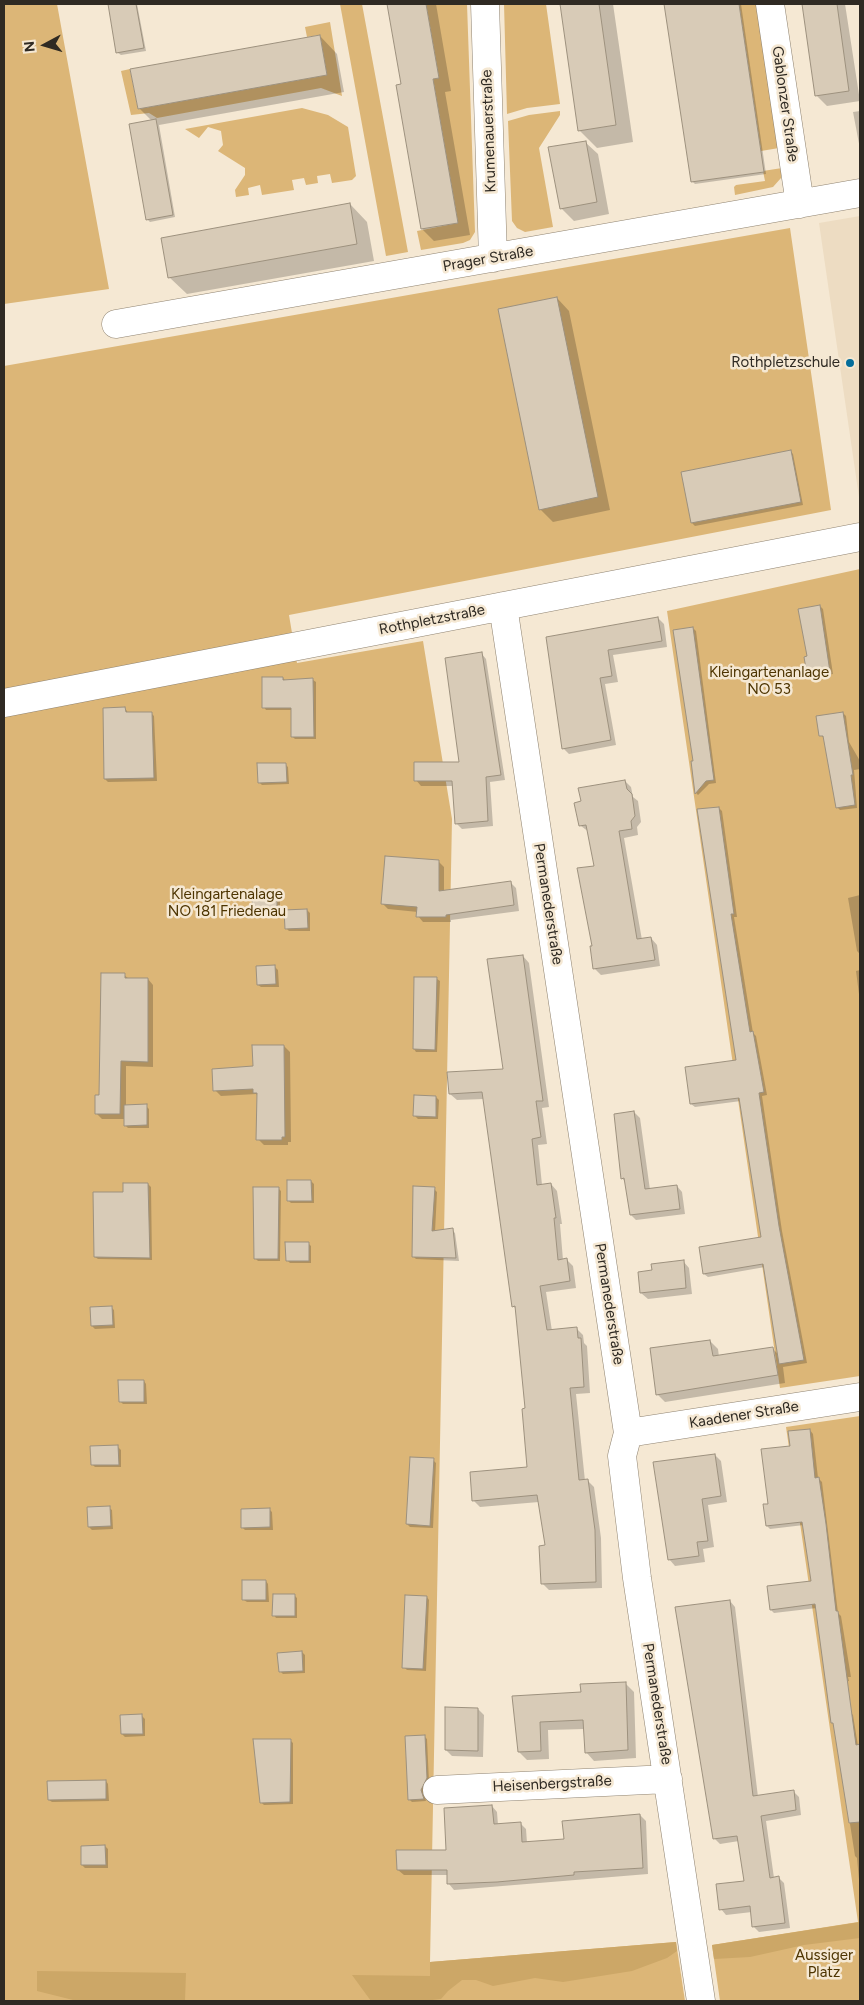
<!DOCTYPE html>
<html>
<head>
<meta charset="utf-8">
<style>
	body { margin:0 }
	#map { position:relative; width:864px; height:2005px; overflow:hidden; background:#f5e8d3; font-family:Figtree,sans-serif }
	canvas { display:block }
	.frame { position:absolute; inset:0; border:5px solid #2f2a23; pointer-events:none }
	.north { position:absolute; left:20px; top:20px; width:50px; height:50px; -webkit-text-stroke:4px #f5e8d3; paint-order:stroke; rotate:264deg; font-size:14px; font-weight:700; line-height:20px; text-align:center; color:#2f2a23 }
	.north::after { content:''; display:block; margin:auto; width:18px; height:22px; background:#2f2a23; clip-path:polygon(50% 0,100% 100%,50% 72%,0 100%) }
</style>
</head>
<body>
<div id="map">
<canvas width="864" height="2005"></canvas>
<div class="frame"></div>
<div class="north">N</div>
</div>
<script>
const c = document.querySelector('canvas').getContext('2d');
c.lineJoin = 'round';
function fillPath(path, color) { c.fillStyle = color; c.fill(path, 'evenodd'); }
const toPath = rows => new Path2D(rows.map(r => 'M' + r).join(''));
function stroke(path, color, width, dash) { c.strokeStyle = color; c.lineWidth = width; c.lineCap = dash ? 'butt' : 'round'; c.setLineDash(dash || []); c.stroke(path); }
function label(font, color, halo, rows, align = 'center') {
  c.font = font + ' Figtree,sans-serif'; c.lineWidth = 5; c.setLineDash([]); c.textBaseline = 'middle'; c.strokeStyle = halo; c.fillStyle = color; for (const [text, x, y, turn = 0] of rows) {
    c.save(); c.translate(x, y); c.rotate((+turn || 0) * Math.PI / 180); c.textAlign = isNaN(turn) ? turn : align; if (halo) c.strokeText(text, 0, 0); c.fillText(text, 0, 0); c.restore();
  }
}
const built = toPath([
	[860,216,860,504,819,223]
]);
const green = toPath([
	[4,4,57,4,109,289,4,304],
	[340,4,362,4,408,252,386,256],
	[426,4,467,4,475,232,470,240,463,243,421,250,417,231,458,223,433,79,439,78],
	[504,4,546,4,560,104,527,108,507,114],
	[739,4,757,4,779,148,761,151],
	[330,22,342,96,321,88,157,118,149,113,131,115,121,71,130,69,138,109,327,75,320,35,307,37,305,27],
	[302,108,328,115,348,127,356,176,352,180,332,183,330,174,317,176,318,183,306,185,304,178,292,180,294,190,262,195,260,185,248,188,249,195,236,197,235,190,245,175,245,168,218,151,223,145,221,131,208,127,199,138,185,129],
	[560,111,560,115,539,148,553,227,525,232,517,228,512,221,508,121,529,115],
	[782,168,781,178,773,187,735,195,734,187,736,185,765,181,763,171],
	[790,228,831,510,289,615,297,663,423,641,452,819,430,1962,676,1942,685,2001,4,2001,4,366],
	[860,569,860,1376,780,1388,667,611],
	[860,1416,860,2001,720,2001,712,1945,858,1922,786,1427]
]);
const forest = toPath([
	[860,1922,860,1938,804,1945,750,1957,714,1959,712,1945],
	[676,1942,677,1951,667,1958,632,1971,563,1982,535,1978,493,1986,476,1980,462,1980,448,1991,441,1999,424,2001,371,2001,352,1975,430,1976,430,1962],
	[37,1971,186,1973,185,2001,77,2001,37,1991]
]);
const shadow = toPath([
	[109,4,137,4,146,51,121,55,118,53],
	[389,4,436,4,451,91,445,92,470,235,434,241,422,229,403,85],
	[562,4,613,4,633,142,597,148,579,130],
	[666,4,741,4,766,174,695,184,692,181],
	[803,4,845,4,860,101,827,106,816,95],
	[320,36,337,54,344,92,159,125,175,217,150,222,147,219,152,121,139,108],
	[860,111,860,149,853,112],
	[585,142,598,154,609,214,574,221,561,208],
	[350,204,367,222,374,261,187,294,169,277],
	[557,298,569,311,610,510,553,522,540,509],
	[790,451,793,454,803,505,695,526,692,523],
	[820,606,823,609,833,674,811,678,808,675,809,657],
	[658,618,664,624,667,647,613,655,618,682,605,684,616,745,569,754,563,748,547,638],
	[693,628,696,631,716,783,709,784,698,795,696,793,692,762,694,762],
	[481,653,486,659,505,780,490,782,493,826,462,829,456,823,454,786,421,786,416,780,461,763],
	[283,678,286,681,313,680,316,682,316,739,295,739,292,736,292,710,266,710,264,707],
	[125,708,128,713,151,713,154,716,157,781,108,782,105,779],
	[843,713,846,716,849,742,860,761,860,769,854,770,857,808,840,810,837,807,824,738,821,735],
	[285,764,288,767,289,784,262,785,259,782],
	[4,770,5,804,4,805],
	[625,781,631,787,633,797,638,801,641,822,637,827,638,835,624,838,642,940,651,938,657,945,660,966,601,975,594,968,595,867,589,832,581,826],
	[719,808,722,811,737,917,734,917,753,1033,756,1036,767,1095,762,1096,782,1231,807,1363,783,1367,785,1383,665,1402,657,1394,710,1341,718,1349,719,1357,773,1349,779,1355,765,1267,708,1277,704,1274,762,1238,741,1101,695,1107,691,1104,738,1061],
	[438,861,444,867,444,892,510,882,516,888,519,911,451,920,451,922,423,922,418,916,418,912,388,909,383,904],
	[860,895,860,954,857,951,848,898],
	[277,898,280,901,280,918,257,918,254,915],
	[307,910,310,913,310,931,289,931,286,928],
	[523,956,529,963,549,1107,542,1108,547,1144,538,1145,542,1185,551,1184,557,1191,562,1224,560,1224,563,1260,567,1260,573,1266,576,1288,546,1292,552,1331,576,1328,583,1335,584,1343,587,1346,590,1393,576,1394,585,1481,587,1480,594,1487,601,1538,602,1588,549,1590,542,1583,546,1547,539,1502,480,1507,474,1501,528,1468,527,1410,517,1310,513,1306,484,1099,457,1100,450,1094,504,1070],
	[275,967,278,970,279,987,261,987,258,985],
	[860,970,860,1002,856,971],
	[124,975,129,979,148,979,153,985,153,1067,126,1066,126,1106,146,1106,149,1109,149,1128,128,1128,125,1125,125,1119,102,1119,96,1113],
	[437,979,440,981,437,1052,416,1052,414,1049],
	[284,1046,290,1052,291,1142,288,1142,288,1145,264,1145,258,1139,258,1096,256,1094,221,1096,215,1090,254,1067],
	[436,1097,439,1100,438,1119,418,1119,415,1116],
	[634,1112,640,1118,650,1190,677,1186,682,1192,685,1214,636,1220,631,1215,626,1183,622,1178],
	[311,1181,314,1184,314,1203,291,1203,288,1200],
	[148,1184,151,1187,152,1260,98,1259,95,1257],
	[278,1188,281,1191,280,1261,258,1261,255,1258],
	[434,1189,437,1192,435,1232,452,1230,455,1233,459,1261,416,1259,413,1256],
	[308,1243,311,1246,311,1263,290,1263,287,1260],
	[683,1261,689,1268,692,1294,648,1299,641,1293,653,1271],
	[111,1307,114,1310,115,1328,95,1329,92,1326],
	[144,1381,146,1384,147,1404,123,1404,120,1401],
	[810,1430,813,1434,818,1478,822,1482,838,1613,841,1616,851,1677,848,1677,849,1681,830,1684,817,1608,774,1613,771,1610,812,1582,804,1525,770,1529,767,1526,769,1505,791,1447],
	[118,1447,121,1450,121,1467,95,1467,92,1464],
	[715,1455,721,1461,727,1502,708,1505,714,1547,703,1549,705,1562,675,1566,669,1559],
	[433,1460,436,1463,433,1528,410,1527,407,1524],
	[109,1508,112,1510,113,1529,92,1530,89,1527],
	[269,1509,272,1512,273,1530,245,1530,242,1527],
	[266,1581,268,1584,269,1602,247,1602,244,1600],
	[294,1595,297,1598,297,1618,276,1618,274,1615],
	[427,1597,429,1600,426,1671,407,1670,404,1667],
	[730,1601,735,1607,758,1797,793,1791,799,1797,801,1815,766,1821,774,1878,779,1878,784,1883,790,1928,759,1932,753,1926,752,1912,726,1915,721,1909,745,1882,739,1841,720,1844,714,1838],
	[302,1652,305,1655,305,1673,283,1674,280,1671],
	[625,1683,634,1692,636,1758,594,1761,586,1752,584,1729,548,1730,549,1759,527,1760,519,1752,514,1697,582,1693],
	[478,1709,484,1715,483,1757,452,1756,446,1750],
	[850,1712,853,1715,858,1746,860,1746,860,1891,857,1858,855,1856,833,1715],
	[142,1716,145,1719,145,1736,125,1737,122,1734],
	[424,1736,427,1739,429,1782,424,1794,426,1801,412,1802,409,1799],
	[290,1740,293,1743,293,1804,264,1805,261,1802],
	[106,1781,108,1784,109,1801,52,1802,49,1800],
	[492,1806,497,1812,498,1825,520,1823,526,1829,527,1843,565,1840,640,1815,646,1821,648,1874,454,1890,449,1884,448,1875,404,1875,398,1870,447,1851],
	[105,1846,108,1849,108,1868,85,1868,82,1865]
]);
const building = toPath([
	[108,4,136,4,144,48,116,53,108,4],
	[387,4,426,4,439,78,433,79,458,223,421,229,396,85,401,84,387,4],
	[560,4,599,4,616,125,578,131,560,4],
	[664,4,739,4,764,172,691,182,664,4],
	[802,4,837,4,849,91,815,96,802,4],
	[320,35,327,75,138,109,130,69,320,35],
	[156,119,173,215,146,220,129,124,156,119],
	[586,141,597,202,560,209,548,147,586,141],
	[350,203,357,244,168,278,161,238,350,203],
	[557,297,598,497,539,510,498,309,557,297],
	[791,450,801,502,691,523,681,472,791,450],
	[820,605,830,672,807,675,804,657,807,656,798,609,820,605],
	[658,617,662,641,608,650,612,676,600,678,611,740,562,749,546,637,658,617],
	[693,627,714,780,706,781,695,794,691,761,693,761,673,630,693,627],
	[482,652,501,775,486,777,488,821,455,824,452,781,414,781,414,762,459,762,445,658,482,652],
	[262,677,283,677,283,680,313,678,314,737,291,737,291,708,262,708,262,677],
	[125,707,126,712,152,712,154,778,104,779,103,708,125,707],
	[843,712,853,775,851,775,855,805,836,808,823,736,819,736,816,716,843,712],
	[257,763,286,763,287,782,258,783,257,763],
	[625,780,627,789,632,794,635,816,631,821,632,829,619,831,637,939,651,937,655,960,593,969,590,946,592,946,577,868,594,866,586,825,579,826,574,803,581,801,578,788,625,780],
	[719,807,734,914,731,914,750,1032,753,1031,764,1092,759,1093,779,1226,804,1360,779,1364,763,1264,703,1274,699,1247,761,1237,739,1098,690,1104,685,1067,736,1060,697,809,719,807],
	[385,856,439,860,439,891,511,881,514,905,446,915,446,917,416,917,417,907,381,904,385,856],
	[252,897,277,897,277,915,253,916,252,897],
	[307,909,308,928,285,929,284,910,307,909],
	[523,955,543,1101,536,1101,541,1137,532,1139,537,1185,551,1183,556,1218,554,1218,558,1260,567,1258,570,1281,540,1286,547,1330,577,1327,578,1338,581,1338,584,1387,570,1388,579,1480,588,1479,595,1530,596,1582,541,1584,539,1546,545,1545,537,1495,472,1501,470,1472,527,1467,522,1409,525,1408,515,1306,512,1307,482,1092,449,1094,447,1072,503,1069,487,959,523,955],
	[275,965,276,984,257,985,256,966,275,965],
	[101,973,125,973,125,978,148,978,148,1062,121,1061,120,1114,95,1114,95,1095,99,1095,101,973],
	[414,977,437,977,435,1050,413,1049,414,977],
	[252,1045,284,1045,285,1137,282,1137,282,1140,256,1140,257,1093,253,1093,253,1089,213,1091,212,1069,253,1066,252,1045],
	[414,1095,436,1096,436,1117,413,1116,414,1095],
	[147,1104,147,1125,124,1126,124,1105,147,1104],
	[634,1111,645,1189,677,1185,680,1209,630,1215,624,1178,621,1179,614,1114,634,1111],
	[287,1180,311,1180,312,1201,287,1201,287,1180],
	[123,1183,148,1183,150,1258,94,1257,93,1192,123,1192,123,1183],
	[413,1186,435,1187,432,1231,453,1228,456,1258,412,1257,413,1186],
	[253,1187,279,1187,278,1259,254,1259,253,1187],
	[285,1242,309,1242,309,1261,286,1261,285,1242],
	[684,1260,686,1288,640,1293,638,1272,652,1270,651,1264,684,1260],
	[112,1306,113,1325,91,1326,90,1307,112,1306],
	[710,1340,713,1356,773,1347,778,1375,656,1395,650,1348,710,1340],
	[118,1380,144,1380,144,1402,119,1402,118,1380],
	[810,1429,815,1478,819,1477,826,1524,836,1611,838,1611,856,1745,860,1744,860,1822,849,1823,833,1723,831,1723,815,1604,770,1610,767,1586,811,1581,802,1522,766,1526,763,1504,768,1504,761,1449,790,1446,788,1431,810,1429],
	[118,1445,119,1465,91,1465,90,1446,118,1445],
	[715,1454,721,1496,702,1499,708,1541,697,1542,699,1556,668,1560,653,1462,715,1454],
	[410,1457,434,1458,430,1526,406,1524,410,1457],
	[110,1506,111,1526,88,1527,87,1507,110,1506],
	[270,1508,270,1527,241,1528,241,1509,270,1508],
	[242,1580,266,1580,266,1600,242,1600,242,1580],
	[273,1594,295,1594,295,1616,272,1616,273,1594],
	[405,1595,427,1596,423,1669,402,1668,405,1595],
	[730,1600,753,1796,794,1790,796,1810,761,1816,770,1878,779,1876,785,1923,752,1927,750,1906,719,1910,716,1884,744,1881,737,1836,713,1839,675,1607,730,1600],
	[302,1651,303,1671,279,1672,277,1653,302,1651],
	[626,1682,628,1750,585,1753,583,1720,540,1722,541,1751,518,1752,512,1696,581,1692,580,1684,626,1682],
	[445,1707,478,1708,478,1751,445,1750,445,1707],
	[142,1714,143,1734,121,1734,120,1715,142,1714],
	[425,1735,427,1778,421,1790,424,1799,408,1800,405,1736,425,1735],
	[253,1739,291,1739,290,1802,260,1803,253,1739],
	[106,1780,106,1799,48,1800,47,1781,106,1780],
	[492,1805,494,1824,521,1822,522,1842,564,1839,562,1821,640,1814,643,1868,574,1872,574,1875,497,1882,447,1884,447,1870,397,1870,396,1850,446,1850,444,1808,492,1805],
	[105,1845,106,1865,81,1865,81,1846,105,1845]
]);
const minor = toPath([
	[485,4,493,258],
	[770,4,800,204],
	[116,324,860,193],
	[503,606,628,1433,622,1456,637,1578,701,2001],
	[4,703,860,537],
	[628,1433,860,1397],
	[437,1790,668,1779]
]);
const markers = [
	[850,363,5,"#046d9a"]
];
const streetNames = [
	["Gablonzer Straße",785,104,82],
	["Krumenauerstraße",489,131,-92],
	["Prager Straße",488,259,-10],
	["Rothpletzstraße",432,620,-11],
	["Permanederstraße",548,904,81],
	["Permanederstraße",609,1304,81],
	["Kaadener Straße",744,1415,-9],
	["Permanederstraße",657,1704,81],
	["Heisenbergstraße",552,1784,-3]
];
const poiNames = [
	["Rothpletzschule",840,363]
];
const parkNames = [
	["Kleingartenanlage",769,673],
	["NO 53",769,690],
	["Kleingartenalage",227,895],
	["NO 181 Friedenau",227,912],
	["Aussiger",824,1956],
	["Platz",824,1973]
];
fillPath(built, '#eddcc2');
fillPath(green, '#dcb677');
fillPath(forest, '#cca767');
fillPath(shadow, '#0003');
fillPath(building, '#d8cbb7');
stroke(building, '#9d917e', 1);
stroke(minor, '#908472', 29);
stroke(minor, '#fff', 28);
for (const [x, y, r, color] of markers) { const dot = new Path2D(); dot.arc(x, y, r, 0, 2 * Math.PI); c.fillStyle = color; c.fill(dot); stroke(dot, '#f5e8d3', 2); }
label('15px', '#2f2a23', '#f5e8d3', streetNames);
label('15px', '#2f2a23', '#f5e8d3', poiNames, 'right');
label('15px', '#4d3400', '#f5e8d3', parkNames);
</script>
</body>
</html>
